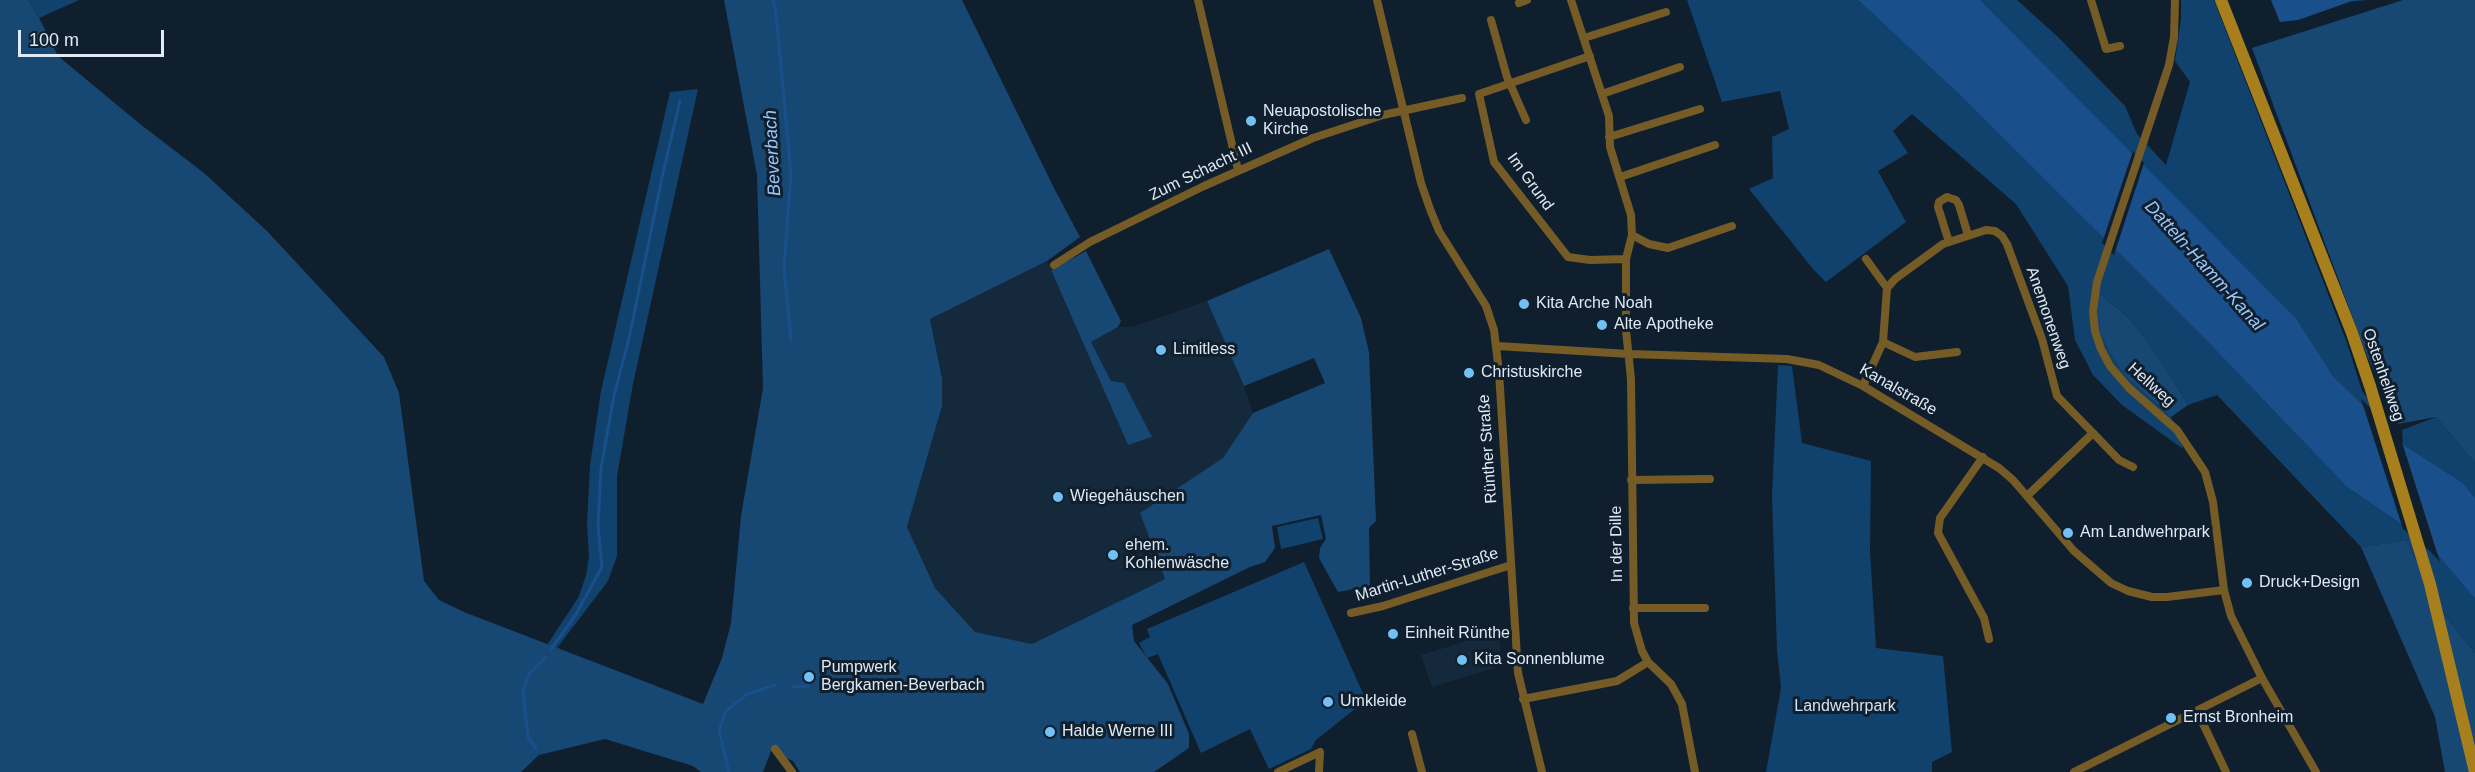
<!DOCTYPE html>
<html>
<head>
<meta charset="utf-8">
<style>
	body { margin:0 }
	#map { position:relative; width:2475px; height:772px; overflow:hidden; background:#101f2d; font-family:Helvetica,sans-serif }
	canvas { display:block }
	.scale { position:absolute; left:18px; top:30px; width:146px; height:27px; box-sizing:border-box; border:3px solid #e0eaf4; border-top:0; padding-left:8px; font-size:18px; line-height:21px; white-space:nowrap; color:#e0eaf4; -webkit-text-stroke:4px #101f2d; paint-order:stroke }
</style>
</head>
<body>
<div id="map">
<canvas width="2475" height="772"></canvas>
<div class="scale">100 m</div>
</div>
<script>
const c = document.querySelector('canvas').getContext('2d');
c.lineJoin = 'round';
function fillPath(path, color) { c.fillStyle = color; c.fill(path, 'evenodd'); }
const toPath = rows => new Path2D(rows.map(r => 'M' + r).join(''));
function stroke(path, color, width, dash) { c.strokeStyle = color; c.lineWidth = width; c.lineCap = dash ? 'butt' : 'round'; c.setLineDash(dash || []); c.stroke(path); }
function label(font, color, halo, rows, align = 'center') {
  c.font = font + ' Helvetica,sans-serif'; c.lineWidth = 6; c.setLineDash([]); c.textBaseline = 'middle'; c.strokeStyle = halo; c.fillStyle = color; for (const [text, x, y, turn = 0] of rows) {
    c.save(); c.translate(x, y); c.rotate((+turn || 0) * Math.PI / 180); c.textAlign = isNaN(turn) ? turn : align; if (halo) c.strokeText(text, 0, 0); c.fillText(text, 0, 0); c.restore();
  }
}
const built = toPath([
	[1047,261,1128,445,1111,381,1091,342,1118,327,1132,327,1207,301,1244,386,1253,413,1223,458,1141,513,1165,579,1032,644,975,632,935,588,907,527,942,406,942,378,930,318],
	[1499,629,1501,666,1432,687,1421,655,1473,639,1471,633]
]);
const green = toPath([
	[28,0,79,0,39,18],
	[1687,0,1858,0,1961,96,2206,340,2347,487,2401,524,2432,548,2475,599,2475,653,2444,614,2406,540,2361,547,2217,395,2188,405,2153,349,2130,319,2100,294,2100,333,2110,354,2128,379,2171,417,2183,449,2122,405,2093,375,2075,340,2068,286,2016,204,1912,114,1893,131,1908,153,1878,171,1906,222,1826,282,1813,269,1749,189,1773,178,1772,137,1789,129,1780,91,1722,102],
	[1980,0,2017,0,2058,37,2125,106,2137,134,2166,165,2190,82,2175,61,2181,19,2181,0,2214,0,2347,343,2362,391,2403,443,2402,430,2436,417,2475,463,2475,498,2463,483,2404,445,2333,376,2296,318],
	[698,89,633,384,617,476,617,556,608,581,557,648,547,645,578,598,586,576,589,556,587,524,590,465,601,391,670,92],
	[1778,365,1792,366,1802,443,1871,461,1870,551,1876,648,1943,656,1952,752,1932,762,1932,772,1766,772,1781,688,1777,650,1772,497],
	[1318,518,1323,539,1281,549,1277,527],
	[1304,562,1366,700,1316,740,1311,749,1269,769,1250,729,1201,753,1158,654,1147,658,1139,643,1150,637,1147,629]
]);
const forest = toPath([
	[0,0,28,0,39,18,58,56,140,124,204,173,267,231,384,357,399,393,424,581,439,600,464,612,703,704,722,658,731,623,741,516,763,388,757,175,724,0,962,0,1054,188,1080,237,1047,261,930,319,942,378,942,406,907,527,935,588,975,632,1032,644,1165,579,1140,513,1223,458,1253,413,1325,383,1314,358,1244,386,1207,301,1329,249,1361,318,1369,352,1376,521,1369,528,1370,586,1338,592,1319,558,1320,548,1326,539,1321,515,1272,526,1275,548,1265,562,1250,567,1132,625,1134,641,1168,684,1189,734,1189,748,1154,772,800,772,793,761,771,751,763,772,701,772,693,766,605,739,539,755,521,772,0,772],
	[2403,0,2475,0,2475,463,2436,417,2398,424,2367,356,2252,48],
	[1086,251,1121,321,1118,327,1091,342,1111,381,1124,383,1152,437,1128,445,1051,270],
	[2100,294,2130,319,2153,349,2188,405,2171,417,2128,379,2110,354,2100,333,2098,301],
	[2406,540,2444,614,2475,653,2475,772,2445,772,2435,717,2361,547]
]);
const water = toPath([
	[1858,0,1980,0,2296,318,2333,376,2404,445,2463,483,2475,498,2475,599,2432,548,2401,524,2347,487,2206,340,1961,96],
	[2271,0,2368,0,2352,1,2298,20,2280,22]
]);
const pier = toPath([
	[2133,151,2144,163,2114,255,2102,243],
	[2361,399,2400,436,2440,562,2430,551,2403,529]
]);
const stream = toPath([
	[773,0,776,13,791,174,784,268,791,340],
	[551,649,575,616,602,567,598,526,601,468,614,396,630,334,663,173,680,101],
	[793,687,808,686],
	[536,749,528,737,523,692,529,674,545,658],
	[729,772,719,730,726,711,747,694,776,685]
]);
const minor = toPath([
	[1198,0,1238,170],
	[1377,0,1421,183,1430,209,1439,231,1486,306,1494,330,1499,372,1518,673,1542,772],
	[1571,0,1609,116,1610,147,1631,215,1632,235,1626,259,1626,330,1631,379,1634,623,1642,651,1648,662,1671,684,1682,704,1695,772],
	[2091,0,2106,49,2120,46],
	[2175,0,2174,37,2169,65,2097,282,2093,311,2095,331,2101,349,2110,366,2129,388,2177,430,2205,472,2213,502,2224,590,2231,616,2262,678,2316,772],
	[1519,3,1527,0],
	[1491,20,1507,77,1526,120],
	[1584,38,1666,12],
	[1590,56,1479,94,1494,162,1568,257,1590,260,1626,259],
	[1602,94,1680,67],
	[1609,137,1700,109],
	[1620,177,1715,145],
	[1632,235,1649,244,1668,248,1732,226],
	[1949,242,1938,207,1939,202,1947,197,1956,200,1959,205,1968,235],
	[1866,259,1887,288],
	[1054,265,1090,242,1204,186,1313,138,1383,115,1462,98],
	[1883,342,1915,357,1957,352],
	[1497,346,1629,354,1787,359,1819,365,1863,386,1999,468,2013,480,2074,551,2111,583,2128,591,2152,597,2167,597,2224,590],
	[1863,386,1883,342,1887,288,1895,279,1943,244,1986,230,1995,231,2002,236,2007,244,2042,339,2057,396,2093,433],
	[1983,457,1940,518,1938,533,1984,618,1989,639],
	[1631,480,1710,479],
	[2027,496,2093,433,2119,460,2133,467],
	[1633,608,1705,608],
	[1351,613,1383,606,1511,565],
	[1523,699,1617,681,1648,662],
	[2197,711,2226,772],
	[1412,734,1422,772],
	[775,749,792,772],
	[1278,772,1320,752,1319,772],
	[2074,772,2262,678]
]);
const secondary = toPath([
	[2221,0,2352,333,2370,386,2430,584,2475,772]
]);
const markers = [
	[1251,121,6,"#72c1f5"],
	[1524,304,6,"#72c1f5"],
	[1602,325,6,"#72c1f5"],
	[1161,350,6,"#72c1f5"],
	[1469,373,6,"#72c1f5"],
	[1058,497,6,"#72c1f5"],
	[2068,533,6,"#72c1f5"],
	[1113,555,6,"#72c1f5"],
	[2247,583,6,"#72c1f5"],
	[1393,634,6,"#72c1f5"],
	[1462,660,6,"#72c1f5"],
	[809,677,6,"#72c1f5"],
	[1328,702,6,"#72c1f5"],
	[2171,718,6,"#72c1f5"],
	[1050,732,6,"#72c1f5"]
];
const poiNames = [
	["Neuapostolische",1263,112],
	["Kirche",1263,130],
	["Kita Arche Noah",1536,304],
	["Alte Apotheke",1614,325],
	["Limitless",1173,350],
	["Christuskirche",1481,373],
	["Wiegehäuschen",1070,497],
	["Am Landwehrpark",2080,533],
	["ehem.",1125,546],
	["Kohlenwäsche",1125,564],
	["Druck+Design",2259,583],
	["Einheit Rünthe",1405,634],
	["Kita Sonnenblume",1474,660],
	["Pumpwerk",821,668],
	["Bergkamen-Beverbach",821,686],
	["Umkleide",1340,702],
	["Ernst Bronheim",2183,718],
	["Halde Werne III",1062,732]
];
const streetNames = [
	["Zum Schacht III",1201,172,-26],
	["Im Grund",1530,182,54],
	["Anemonenweg",2048,318,71],
	["Ostenhellweg",2383,375,71],
	["Hellweg",2151,385,42],
	["Kanalstraße",1898,390,30],
	["Rünther Straße",1488,449,-94],
	["In der Dille",1617,544,-91],
	["Martin-Luther-Straße",1427,575,-17]
];
const parkNames = [
	["Landwehrpark",1845,707]
];
const waterNames = [
	["Beverbach",773,153,-93],
	["Datteln-Hamm-Kanal",2204,266,48]
];
fillPath(built, '#15293c');
fillPath(green, '#11426d');
fillPath(forest, '#174773');
fillPath(water, '#19508c');
fillPath(pier, '#101f2d');
stroke(stream, '#19508c', 3);
stroke(minor, '#755c26', 8);
stroke(secondary, '#a77f1d', 12);
for (const [x, y, r, color] of markers) { const dot = new Path2D(); dot.arc(x, y, r, 0, 2 * Math.PI); c.fillStyle = color; c.fill(dot); stroke(dot, '#101f2d', 2); }
label('16px', '#e0eaf4', '#101f2d', poiNames, 'left');
label('16px', '#e0eaf4', '#101f2d', streetNames);
label('16px', '#d2e2f3', '#101f2d', parkNames);
label('italic 18px', '#9bc6f9', '#101f2d', waterNames);
</script>
</body>
</html>
